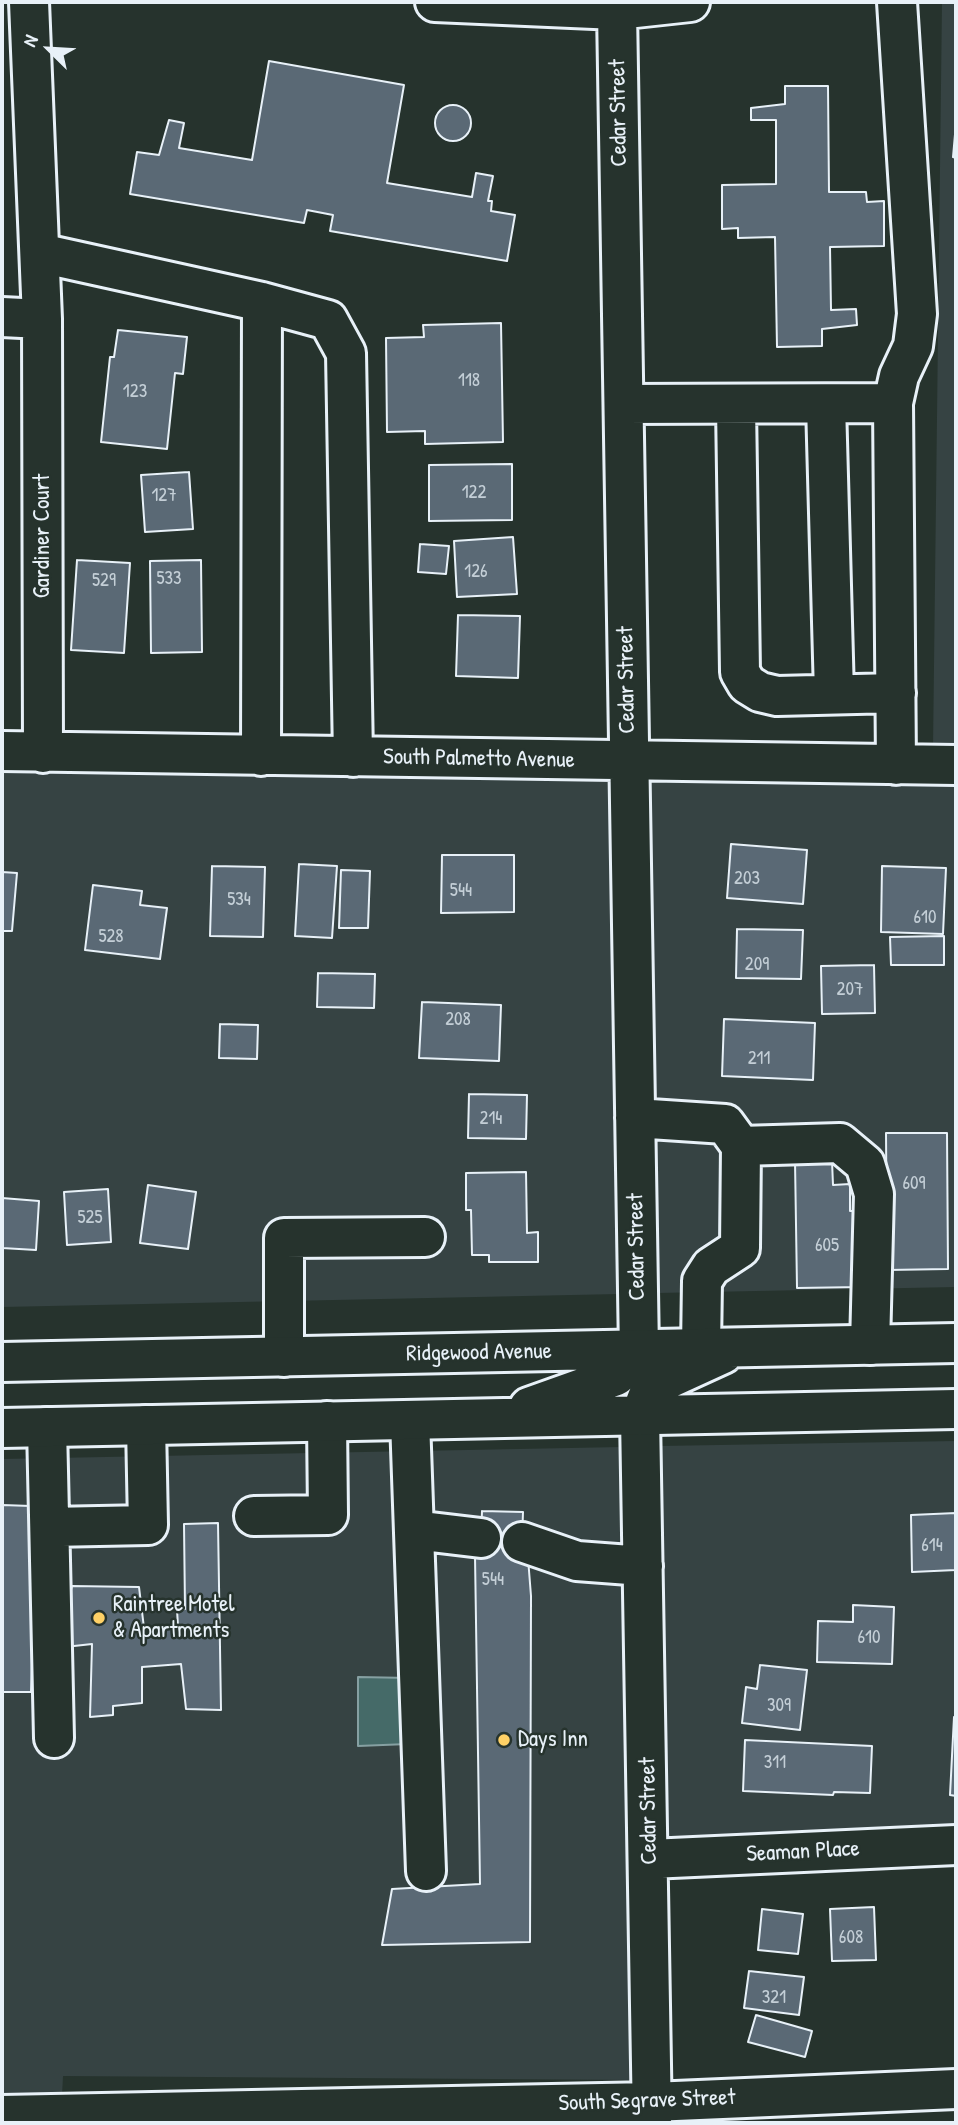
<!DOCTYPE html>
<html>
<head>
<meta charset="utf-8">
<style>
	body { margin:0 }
	#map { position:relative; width:958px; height:2125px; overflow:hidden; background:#26332d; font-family:"Patrick Hand",sans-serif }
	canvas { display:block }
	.frame { position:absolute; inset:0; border:4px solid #e8f1f8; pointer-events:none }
	.north { position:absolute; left:14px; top:14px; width:70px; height:70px; -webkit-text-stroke:5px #26332d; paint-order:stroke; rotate:294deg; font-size:19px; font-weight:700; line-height:28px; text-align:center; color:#e8f1f8 }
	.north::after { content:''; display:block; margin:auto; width:24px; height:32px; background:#e8f1f8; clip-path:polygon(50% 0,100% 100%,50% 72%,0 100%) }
</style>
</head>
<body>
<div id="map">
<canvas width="958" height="2125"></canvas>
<div class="frame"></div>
<div class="north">N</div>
</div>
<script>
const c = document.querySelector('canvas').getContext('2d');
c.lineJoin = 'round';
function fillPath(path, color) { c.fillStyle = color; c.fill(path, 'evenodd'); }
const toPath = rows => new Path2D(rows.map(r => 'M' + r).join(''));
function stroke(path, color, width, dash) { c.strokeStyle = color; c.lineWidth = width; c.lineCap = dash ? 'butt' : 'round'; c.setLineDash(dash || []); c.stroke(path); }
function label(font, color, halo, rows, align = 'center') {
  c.font = font + ' "Patrick Hand",sans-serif'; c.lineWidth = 5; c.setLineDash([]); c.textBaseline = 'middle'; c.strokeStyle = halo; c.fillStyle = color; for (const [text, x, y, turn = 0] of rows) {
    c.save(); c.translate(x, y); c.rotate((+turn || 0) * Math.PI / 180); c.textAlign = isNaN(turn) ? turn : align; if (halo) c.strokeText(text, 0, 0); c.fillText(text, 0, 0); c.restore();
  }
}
const built = toPath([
	[942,2,956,2,956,748,933,748],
	[2,770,609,778,619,1294,2,1307],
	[647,779,956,783,956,1287,657,1293],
	[956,1441,956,1828,669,1840,660,1446],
	[622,1447,633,2080,63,2076,62,2096,2,2098,2,1459]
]);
const water = toPath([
	[358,1677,410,1678,408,1744,358,1746,358,1677]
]);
const building = toPath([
	[269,61,404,85,387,183,472,197,476,173,493,176,488,201,492,201,491,211,515,215,507,261,330,231,333,215,307,210,304,223,130,194,137,152,159,155,169,120,184,123,179,148,252,160,269,61],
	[785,86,828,86,829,192,866,192,867,202,884,201,884,246,830,247,831,310,856,309,857,325,822,329,822,346,777,347,775,237,738,238,738,228,722,229,722,185,776,184,776,120,751,120,751,108,785,104,785,86],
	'435 123a18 18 0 1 1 36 0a18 18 0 1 1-36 0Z',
	[956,123,956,158,953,157,956,123],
	[501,323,503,442,425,444,425,431,387,432,386,338,424,337,423,325,501,323],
	[118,330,187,337,183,374,175,373,167,449,101,442,110,357,114,357,118,330],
	[512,464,512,520,429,521,429,465,512,464],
	[189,472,193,529,145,532,141,475,189,472],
	[513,537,517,594,457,597,454,541,513,537],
	[420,544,449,546,446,574,418,572,420,544],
	[77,560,130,563,124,653,71,650,77,560],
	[201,560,202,652,151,653,150,561,201,560],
	[458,615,520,616,518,678,456,676,458,615],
	[731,844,807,850,803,904,727,898,731,844],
	[442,855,514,855,514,912,441,913,442,855],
	[299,864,337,866,332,938,295,936,299,864],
	[212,866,265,867,263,937,210,936,212,866],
	[882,866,946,868,943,934,881,932,882,866],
	[341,870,370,871,368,928,339,928,341,870],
	[2,872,17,873,12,931,2,931,2,872],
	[93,885,142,891,140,905,167,908,160,959,85,950,93,885],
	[737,929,803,930,801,979,736,978,737,929],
	[944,936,944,965,891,965,890,937,944,936],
	[874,965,875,1013,822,1014,821,966,874,965],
	[318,973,375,974,374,1008,317,1007,318,973],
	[422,1002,501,1005,499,1061,419,1058,422,1002],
	[724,1019,815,1023,813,1080,722,1076,724,1019],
	[220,1024,258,1025,257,1059,219,1058,220,1024],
	[469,1094,527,1095,526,1139,468,1138,469,1094],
	[886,1133,947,1133,948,1269,887,1270,886,1133],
	[795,1161,832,1161,833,1185,850,1184,850,1211,859,1211,861,1287,797,1288,795,1161],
	[526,1172,527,1233,538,1232,538,1262,489,1262,489,1255,472,1255,471,1210,466,1210,466,1173,526,1172],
	[148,1185,196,1192,188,1249,140,1243,148,1185],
	[108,1189,111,1242,67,1245,64,1192,108,1189],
	[2,1198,39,1201,36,1250,2,1248,2,1198],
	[2,1505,31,1506,34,1609,31,1692,2,1692,2,1505],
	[482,1511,523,1512,522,1542,528,1558,531,1596,530,1942,382,1945,392,1889,480,1884,475,1556,481,1538,482,1511],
	[956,1513,956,1570,912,1572,911,1515,956,1513],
	[218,1523,221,1710,186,1709,181,1664,142,1667,142,1703,113,1706,113,1715,90,1717,92,1644,56,1648,72,1586,139,1587,144,1628,178,1626,177,1610,185,1609,184,1524,218,1523],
	[853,1605,894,1607,892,1664,817,1662,818,1621,853,1622,853,1605],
	[760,1665,807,1670,800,1730,742,1723,746,1687,757,1689,760,1665],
	[954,1717,956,1717,956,1796,950,1795,954,1717],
	[745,1740,872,1746,870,1793,834,1792,833,1795,743,1791,745,1740],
	[874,1907,876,1960,832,1961,830,1909,874,1907],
	[762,1909,803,1914,798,1954,758,1950,762,1909],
	[749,1971,804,1977,799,2015,744,2008,749,1971],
	[756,2015,812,2031,805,2057,748,2042,756,2015]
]);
const minor = toPath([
	[29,2,42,319,43,753],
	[435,2,617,10,690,2],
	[617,10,639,1350],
	[40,253,262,302,328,320,346,353,353,757],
	[2,317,42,319],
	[624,404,893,403],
	[826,404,834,694],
	[736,406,740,672,747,684,760,692,777,696,896,693],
	[2,751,956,765],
	[261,756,262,302],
	[896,765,893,403,899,376,913,346,917,314,897,2],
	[635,1118,725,1124,741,1146],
	[701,1348,702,1281,711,1267,740,1248,741,1146,840,1143,865,1164,874,1194,870,1345],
	[284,1357,284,1238,425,1237],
	[640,1416,652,2123],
	[410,1420,426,1871],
	[47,1427,54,1738],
	[254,1516,328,1515,327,1421],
	[50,1527,148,1525,146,1425],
	[414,1530,481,1538],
	[522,1542,577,1561,643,1566],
	[650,1859,956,1845],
	[2,2115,652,2102,956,2089]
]);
const major = toPath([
	[2,1362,956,1343],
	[529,1407,616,1376,633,1361,639,1350],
	[640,1416,647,1398,664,1381,723,1354],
	[2,1428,956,1409]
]);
const markers = [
	[99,1618,7,"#ffd166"],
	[504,1740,7,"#ffd166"]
];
const numberNames = [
	["118",469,381],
	["123",135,392],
	["122",474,493],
	["127",164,496],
	["126",476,572],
	["533",169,579],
	["529",104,581],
	["203",747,879],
	["544",461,891],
	["534",239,900],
	["610",925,918],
	["528",111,937],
	["209",757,965],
	["207",850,990],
	["208",458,1020],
	["211",759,1059],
	["214",491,1119],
	["609",914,1184],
	["525",90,1218],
	["605",827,1246],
	["614",932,1546],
	["544",493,1580],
	["610",869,1638],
	["309",779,1706],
	["311",775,1763],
	["608",851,1938],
	["321",774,1998]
];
const streetNames = [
	["Cedar Street",619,113,-91],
	["Gardiner Court",43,536,-90],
	["Cedar Street",627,680,-91],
	["South Palmetto Avenue",479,759,1],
	["Cedar Street",637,1247,-91],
	["Ridgewood Avenue",479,1353,-1],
	["Cedar Street",649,1811,-91],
	["Seaman Place",803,1852,-3],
	["South Segrave Street",647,2101,-2]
];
const poiNames = [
	["Raintree Motel",113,1605],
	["& Apartments",113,1631],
	["Days Inn",518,1740]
];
fillPath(built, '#364343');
fillPath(water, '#456a68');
stroke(water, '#86a0a2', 2);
fillPath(building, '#5a6975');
stroke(building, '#e8f1f8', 2);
stroke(minor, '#e8f1f8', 44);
stroke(major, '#e8f1f8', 44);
stroke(minor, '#26332d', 38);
stroke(major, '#26332d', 38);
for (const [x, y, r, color] of markers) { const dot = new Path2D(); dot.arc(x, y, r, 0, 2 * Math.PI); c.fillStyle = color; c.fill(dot); stroke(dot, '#26332d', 2.5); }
label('19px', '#c4cfd7', null, numberNames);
label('23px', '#e8f1f8', '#26332d', streetNames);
label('23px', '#e8f1f8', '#26332d', poiNames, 'left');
</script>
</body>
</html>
